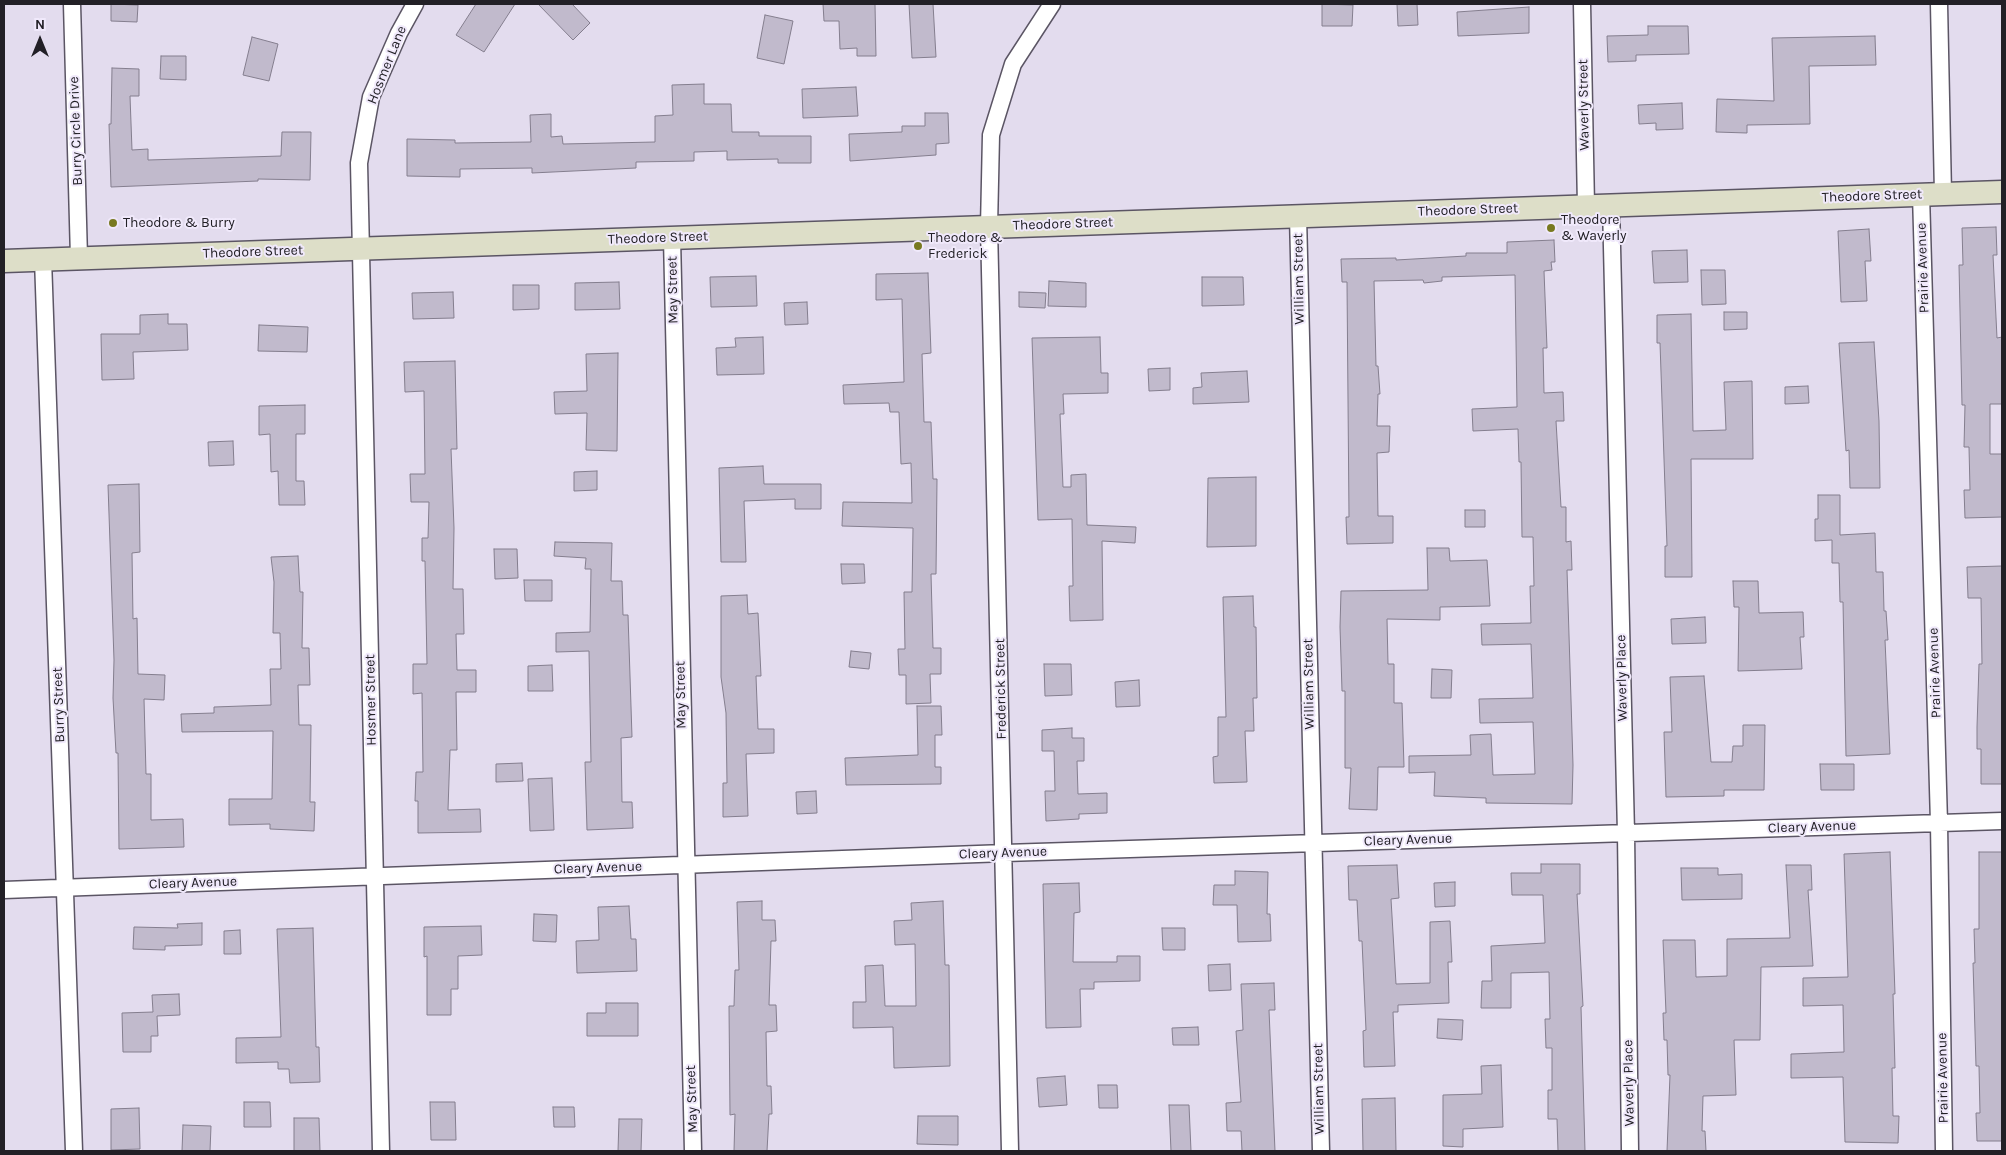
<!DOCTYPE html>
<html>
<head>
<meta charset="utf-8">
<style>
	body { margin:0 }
	#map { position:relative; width:2006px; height:1155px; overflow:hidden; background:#e3dcee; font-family:Karla,sans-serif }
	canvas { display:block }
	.frame { position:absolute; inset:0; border:5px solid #222026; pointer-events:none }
	.north { position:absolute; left:15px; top:15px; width:50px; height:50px; -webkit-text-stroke:4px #f0e9fb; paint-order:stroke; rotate:0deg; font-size:14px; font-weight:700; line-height:20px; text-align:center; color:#222026 }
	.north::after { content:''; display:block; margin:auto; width:18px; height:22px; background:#222026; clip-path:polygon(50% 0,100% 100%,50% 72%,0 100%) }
</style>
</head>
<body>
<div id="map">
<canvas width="2006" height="1155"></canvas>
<div class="frame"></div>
<div class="north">N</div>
</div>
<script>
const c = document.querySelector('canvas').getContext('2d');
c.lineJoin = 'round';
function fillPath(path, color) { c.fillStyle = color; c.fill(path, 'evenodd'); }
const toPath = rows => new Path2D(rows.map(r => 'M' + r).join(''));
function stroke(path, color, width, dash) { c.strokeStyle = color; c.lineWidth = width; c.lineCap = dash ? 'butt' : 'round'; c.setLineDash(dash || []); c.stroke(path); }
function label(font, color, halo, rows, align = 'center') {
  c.font = font + ' Karla,sans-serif'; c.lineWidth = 4; c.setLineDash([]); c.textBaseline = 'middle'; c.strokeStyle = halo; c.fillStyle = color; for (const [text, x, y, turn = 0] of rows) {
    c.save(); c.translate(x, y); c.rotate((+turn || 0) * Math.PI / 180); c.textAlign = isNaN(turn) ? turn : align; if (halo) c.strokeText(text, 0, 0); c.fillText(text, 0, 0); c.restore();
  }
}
const building = toPath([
	[111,4,138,5,137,22,111,21,111,4],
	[476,4,515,4,484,52,456,35,476,4],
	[538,4,572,4,590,23,573,40,538,4],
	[823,4,875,4,876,56,857,56,857,48,840,49,839,21,824,21,823,4],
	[909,4,933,4,936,57,912,58,909,4],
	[1322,4,1353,5,1352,26,1322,26,1322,4],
	[1397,4,1417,4,1418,25,1398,26,1397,4],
	[1529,7,1529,33,1458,36,1457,12,1529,7],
	[765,15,793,21,784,64,757,58,765,15],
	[1648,26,1688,26,1689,54,1636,55,1636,61,1608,62,1607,36,1648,35,1648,26],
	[1875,36,1876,65,1809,66,1810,124,1747,125,1747,133,1716,132,1717,99,1774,101,1772,38,1875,36],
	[252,37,278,44,269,81,243,75,252,37],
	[161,56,186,56,186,80,160,79,161,56],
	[112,68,139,69,139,96,130,96,132,150,148,149,148,160,281,156,282,132,311,132,310,180,258,179,258,181,111,187,109,124,111,124,112,68],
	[704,84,704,104,731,104,732,132,759,132,759,136,811,136,811,163,778,163,778,159,727,160,727,151,694,152,694,161,636,162,636,168,532,173,532,168,460,169,460,177,407,176,407,139,455,140,455,143,531,142,530,115,551,114,551,137,562,136,563,144,655,142,655,116,673,115,672,85,704,84],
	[856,87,858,116,803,118,802,89,856,87],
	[1682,103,1683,129,1656,130,1656,123,1639,124,1638,105,1682,103],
	[925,113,948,113,949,143,936,144,936,155,850,161,849,134,902,132,902,126,925,126,925,113],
	[1996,227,1997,255,1993,255,1997,338,2002,337,2002,404,1990,404,1990,454,2002,454,2002,517,1965,518,1964,490,1970,490,1969,447,1964,447,1965,405,1962,405,1959,265,1963,265,1962,228,1996,227],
	[1869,229,1871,261,1865,261,1867,301,1841,302,1838,231,1869,229],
	[1554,240,1555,262,1551,262,1552,270,1544,271,1547,348,1543,348,1544,393,1563,392,1564,421,1556,421,1561,507,1566,507,1566,542,1571,541,1572,570,1567,570,1573,765,1572,804,1486,803,1486,798,1434,796,1435,772,1409,773,1409,756,1471,755,1470,735,1491,734,1493,775,1535,774,1533,722,1480,723,1479,699,1533,698,1531,644,1482,645,1481,624,1531,623,1530,586,1534,586,1533,537,1522,537,1521,462,1519,462,1518,429,1473,431,1472,409,1517,407,1515,275,1442,277,1442,281,1424,283,1423,280,1374,281,1376,366,1378,366,1380,394,1378,394,1377,426,1390,426,1389,452,1377,453,1378,516,1393,516,1393,543,1347,544,1346,517,1349,517,1347,282,1342,282,1341,259,1396,258,1396,260,1466,256,1466,253,1507,253,1507,242,1554,240],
	[1687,250,1688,282,1654,283,1652,251,1687,250],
	[1701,270,1725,270,1726,304,1702,305,1701,270],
	[928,273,931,353,922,354,924,422,931,422,933,479,937,479,936,574,931,574,933,648,941,648,941,674,930,674,931,703,906,704,906,675,899,675,898,649,905,649,904,592,912,592,913,528,842,526,843,502,912,503,911,463,901,464,899,412,890,412,889,403,844,404,843,385,904,382,902,299,876,300,876,274,928,273],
	[756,276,757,306,711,307,710,277,756,276],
	[1202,277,1243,277,1244,305,1202,306,1202,277],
	[1049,281,1086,283,1086,307,1048,306,1049,281],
	[619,282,620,309,575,310,575,283,619,282],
	[513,285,539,285,539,309,513,310,513,285],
	[453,292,454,318,413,319,412,293,453,292],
	[1019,292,1046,293,1045,308,1019,307,1019,292],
	[807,302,808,324,785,325,784,303,807,302],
	[1724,312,1747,312,1747,329,1724,330,1724,312],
	[168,314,168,324,187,324,188,350,133,352,134,379,102,380,101,334,140,334,140,315,168,314],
	[1691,314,1693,431,1726,430,1724,382,1752,381,1753,459,1691,459,1692,577,1665,577,1665,546,1667,546,1660,343,1657,343,1657,315,1691,314],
	[259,325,308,327,307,352,258,351,259,325],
	[763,337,764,374,717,375,716,348,736,347,735,338,763,337],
	[1100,337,1101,373,1108,373,1108,393,1063,394,1064,414,1060,414,1063,487,1071,487,1071,475,1086,474,1087,525,1136,527,1135,543,1102,541,1103,620,1070,621,1069,586,1073,586,1072,519,1038,520,1032,338,1100,337],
	[1874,342,1879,421,1880,488,1850,488,1849,450,1846,451,1839,343,1874,342],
	[618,353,617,451,586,450,587,413,555,414,554,392,587,391,586,354,618,353],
	[455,361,457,449,451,449,454,528,453,589,463,589,464,634,456,634,457,670,476,670,476,692,456,692,457,750,450,750,448,810,480,809,481,832,418,833,418,801,415,801,416,772,423,772,422,693,413,694,413,664,427,664,425,561,422,561,422,538,428,538,429,502,411,502,410,474,425,474,424,391,405,392,404,362,455,361],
	[1170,368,1170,390,1149,391,1148,369,1170,368],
	[1247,371,1249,402,1193,404,1193,388,1202,387,1201,373,1247,371],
	[1808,386,1809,403,1785,404,1785,387,1808,386],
	[305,405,305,434,296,434,296,481,304,481,305,505,279,505,278,471,271,472,270,434,259,435,259,406,305,405],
	[233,441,234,465,209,466,208,442,233,441],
	[763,466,764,484,821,484,821,509,795,509,795,499,744,501,746,562,721,562,719,468,763,466],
	[597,471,597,490,574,491,574,472,597,471],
	[1256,477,1256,546,1207,547,1208,478,1256,477],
	[139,484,140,552,132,553,133,619,137,618,138,674,165,675,164,700,144,699,146,774,151,774,151,820,183,819,184,847,119,849,118,753,116,753,113,698,114,660,108,485,139,484],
	[1818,495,1840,495,1840,535,1875,533,1876,572,1883,572,1884,611,1886,611,1888,640,1885,640,1890,754,1846,756,1843,602,1840,602,1839,563,1832,563,1832,540,1815,541,1815,519,1818,519,1818,495],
	[1465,510,1485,510,1485,527,1465,527,1465,510],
	[555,542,612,543,611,581,622,581,623,615,628,615,632,737,621,738,622,802,632,802,633,828,587,830,585,762,591,762,589,651,556,652,556,633,590,632,591,569,585,569,586,558,554,556,555,542],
	[1427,548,1449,548,1450,561,1487,560,1490,606,1440,607,1440,620,1387,619,1388,664,1394,664,1394,703,1402,703,1404,767,1378,767,1377,810,1349,809,1351,768,1345,768,1345,691,1342,691,1340,627,1341,591,1428,590,1427,548],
	[494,549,517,549,518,578,495,579,494,549],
	[298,556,300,592,303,592,302,648,309,648,310,685,298,685,299,725,311,725,310,802,315,802,314,831,270,829,270,824,229,825,229,799,272,799,273,731,182,732,181,714,214,713,214,707,271,705,270,669,281,669,280,633,273,633,274,582,271,557,298,556],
	[841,564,864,564,865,583,842,584,841,564],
	[2002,566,2002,784,1981,784,1981,749,1977,749,1977,727,1979,664,1982,664,1981,598,1968,598,1967,567,2002,566],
	[524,580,552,580,552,601,525,601,524,580],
	[1733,581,1758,581,1759,613,1803,612,1804,637,1800,637,1802,669,1738,671,1739,607,1734,607,1733,581],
	[747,595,748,614,758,613,761,676,756,676,758,729,774,729,774,753,746,754,748,816,723,817,723,783,727,783,726,713,721,677,721,596,747,595],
	[1253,596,1254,627,1256,627,1257,698,1253,698,1254,731,1245,731,1247,782,1214,783,1213,757,1218,756,1218,717,1226,717,1223,597,1253,596],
	[1705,617,1706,643,1672,644,1671,619,1705,617],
	[851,651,871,653,869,669,849,667,851,651],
	[1044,664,1071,664,1072,695,1045,696,1044,664],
	[552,665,553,691,528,691,528,666,552,665],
	[1432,669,1452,670,1451,698,1431,698,1432,669],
	[1704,676,1711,762,1732,762,1733,746,1743,746,1743,725,1765,725,1764,790,1724,790,1724,796,1666,797,1664,732,1672,732,1670,677,1704,676],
	[1139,680,1140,706,1116,707,1115,682,1139,680],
	[917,706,941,706,942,735,935,735,935,767,941,767,941,784,846,785,845,758,918,755,917,706],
	[1072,728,1072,738,1084,738,1084,761,1077,761,1078,794,1107,793,1107,813,1079,814,1079,819,1046,821,1045,791,1055,791,1054,751,1042,751,1042,730,1072,728],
	[522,763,523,781,496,782,496,764,522,763],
	[1820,764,1854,764,1854,790,1821,790,1820,764],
	[552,778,554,830,530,831,528,779,552,778],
	[816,791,817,813,797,814,796,792,816,791],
	[1890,852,1895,994,1893,994,1895,1068,1892,1068,1893,1116,1899,1116,1898,1143,1845,1142,1843,1077,1791,1078,1791,1054,1844,1052,1843,1005,1803,1006,1803,978,1848,977,1844,854,1890,852],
	[1979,852,2002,852,2002,1141,1977,1141,1976,1113,1980,1113,1979,1066,1976,1066,1973,963,1975,963,1974,929,1979,929,1979,852],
	[1541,864,1580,864,1580,894,1577,894,1583,1006,1581,1007,1585,1151,1558,1151,1557,1119,1548,1119,1548,1090,1552,1090,1552,1048,1546,1048,1545,1019,1550,1019,1549,972,1511,973,1511,1008,1481,1008,1482,981,1492,981,1491,946,1545,943,1543,895,1512,895,1511,873,1541,873,1541,864],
	[1397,865,1399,898,1391,899,1396,984,1430,983,1430,922,1450,921,1452,962,1448,962,1449,1003,1398,1005,1398,1012,1393,1012,1395,1066,1364,1067,1363,1031,1366,1030,1362,941,1359,941,1357,900,1349,900,1348,866,1397,865],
	[1786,865,1811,865,1812,890,1808,890,1813,966,1761,967,1760,1040,1734,1040,1736,1095,1703,1096,1702,1131,1705,1131,1706,1151,1667,1151,1670,1075,1668,1075,1667,1040,1664,1040,1663,1013,1666,1013,1663,940,1695,940,1696,977,1727,976,1727,939,1790,938,1786,865],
	[1681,868,1718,868,1718,875,1742,874,1742,899,1682,900,1681,868],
	[1235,871,1268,872,1267,914,1270,914,1271,941,1238,942,1237,905,1213,905,1214,885,1235,885,1235,871],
	[1455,882,1455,906,1435,907,1434,883,1455,882],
	[1079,883,1080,912,1074,913,1073,962,1117,962,1117,956,1140,956,1140,981,1094,982,1094,989,1080,989,1081,1027,1046,1028,1043,884,1079,883],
	[762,901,762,920,775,920,776,941,771,941,769,1005,776,1005,777,1031,766,1032,767,1086,771,1086,772,1114,769,1114,767,1151,734,1151,735,1114,730,1115,729,1006,734,1006,735,970,739,970,737,902,762,901],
	[943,901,945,965,949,965,950,1066,894,1068,893,1027,853,1028,853,1002,866,1002,865,966,883,965,885,1006,916,1006,915,944,895,945,894,921,912,920,911,903,943,901],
	[629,906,631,939,636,939,637,971,577,973,576,941,599,940,598,907,629,906],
	[534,914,557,915,556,942,533,941,534,914],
	[202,923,202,945,165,946,165,950,133,949,134,927,178,928,177,924,202,923],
	[481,926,482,955,458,956,458,989,451,989,451,1015,427,1015,427,956,424,957,424,927,481,926],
	[313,928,316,1047,319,1047,320,1082,290,1083,289,1069,278,1069,278,1062,236,1063,236,1038,281,1037,277,929,313,928],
	[1162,928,1185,928,1185,950,1163,950,1162,928],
	[240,930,241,954,224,954,224,931,240,930],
	[1230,964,1231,990,1209,991,1208,965,1230,964],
	[1274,983,1275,1010,1269,1010,1275,1151,1242,1151,1241,1131,1227,1131,1226,1103,1241,1102,1236,1031,1243,1030,1241,984,1274,983],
	[179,994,180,1015,157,1016,158,1036,151,1036,151,1052,123,1052,122,1013,153,1012,152,995,179,994],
	[606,1003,638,1003,638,1036,587,1036,587,1013,606,1013,606,1003],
	[1438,1019,1463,1020,1462,1040,1437,1038,1438,1019],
	[1198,1027,1199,1045,1173,1045,1172,1028,1198,1027],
	[1501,1065,1503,1127,1463,1129,1463,1147,1443,1146,1443,1095,1482,1094,1481,1066,1501,1065],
	[1065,1076,1067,1105,1039,1107,1037,1078,1065,1076],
	[1098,1085,1117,1085,1118,1108,1099,1108,1098,1085],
	[1395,1098,1396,1151,1363,1151,1362,1099,1395,1098],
	[244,1102,270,1102,271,1127,244,1127,244,1102],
	[430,1102,455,1102,456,1140,431,1140,430,1102],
	[1169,1105,1189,1105,1191,1151,1171,1151,1169,1105],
	[553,1107,574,1107,575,1127,554,1127,553,1107],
	[139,1108,140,1149,111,1150,111,1109,139,1108],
	[918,1116,958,1116,958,1145,917,1144,918,1116],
	[294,1118,319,1118,320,1151,294,1151,294,1118],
	[619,1119,642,1119,641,1151,618,1151,619,1119],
	[183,1125,211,1126,210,1151,182,1151,183,1125]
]);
const street = toPath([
	[72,4,79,258],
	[1582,4,1586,206],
	[1939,4,1943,194],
	[1921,194,1939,823,1944,1151],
	[1611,205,1626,833,1630,1151],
	[1298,216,1321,1151],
	[672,238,693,1151],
	[43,259,74,1151],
	[4,890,1005,853,2002,821],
	[381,1151,359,163,371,97,399,33,415,4],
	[1010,1151,989,227,991,135,1013,64,1052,4]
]);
const secondary = toPath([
	[4,261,2002,192]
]);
const markers = [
	[113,223,5,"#787920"],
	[1551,228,5,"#787920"],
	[918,246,5,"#787920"]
];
const streetNames = [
	["Hosmer Lane",387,65,-68],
	["Waverly Street",1584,105,-91],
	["Burry Circle Drive",76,131,-92],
	["Theodore Street",1872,196,-2],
	["Theodore Street",1468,210,-2],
	["Theodore Street",1063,224,-2],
	["Theodore Street",658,238,-2],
	["Theodore Street",253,252,-2],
	["Prairie Avenue",1923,268,-92],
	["William Street",1299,279,-91],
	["May Street",673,290,-91],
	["Prairie Avenue",1935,673,-92],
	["Waverly Place",1622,678,-91],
	["William Street",1309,684,-91],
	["Frederick Street",1001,689,-91],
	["May Street",681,695,-91],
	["Hosmer Street",371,700,-91],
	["Burry Street",59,705,-92],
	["Cleary Avenue",1812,827,-2],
	["Cleary Avenue",1408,840,-2],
	["Cleary Avenue",1003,853,-2],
	["Cleary Avenue",598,868,-2],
	["Cleary Avenue",193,883,-2],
	["Prairie Avenue",1943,1078,-91],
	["Waverly Place",1629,1083,-91],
	["William Street",1319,1089,-91],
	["May Street",692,1099,-92]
];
const poiNames = [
	["Theodore",1561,220],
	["& Waverly",1561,236],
	["Theodore & Burry",123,223],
	["Theodore &",928,238],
	["Frederick",928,254]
];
fillPath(building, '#c1bacc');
stroke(building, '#847e8e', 1);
stroke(street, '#5b5564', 19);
stroke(secondary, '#5b5564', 25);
stroke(street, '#fff', 16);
stroke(secondary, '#dddec8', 22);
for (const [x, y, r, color] of markers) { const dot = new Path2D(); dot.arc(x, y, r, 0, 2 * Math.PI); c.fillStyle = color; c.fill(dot); stroke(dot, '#f0e9fb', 2); }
label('14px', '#222026', '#f0e9fb', streetNames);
label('14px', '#222026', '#f0e9fb', poiNames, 'left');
</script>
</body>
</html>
